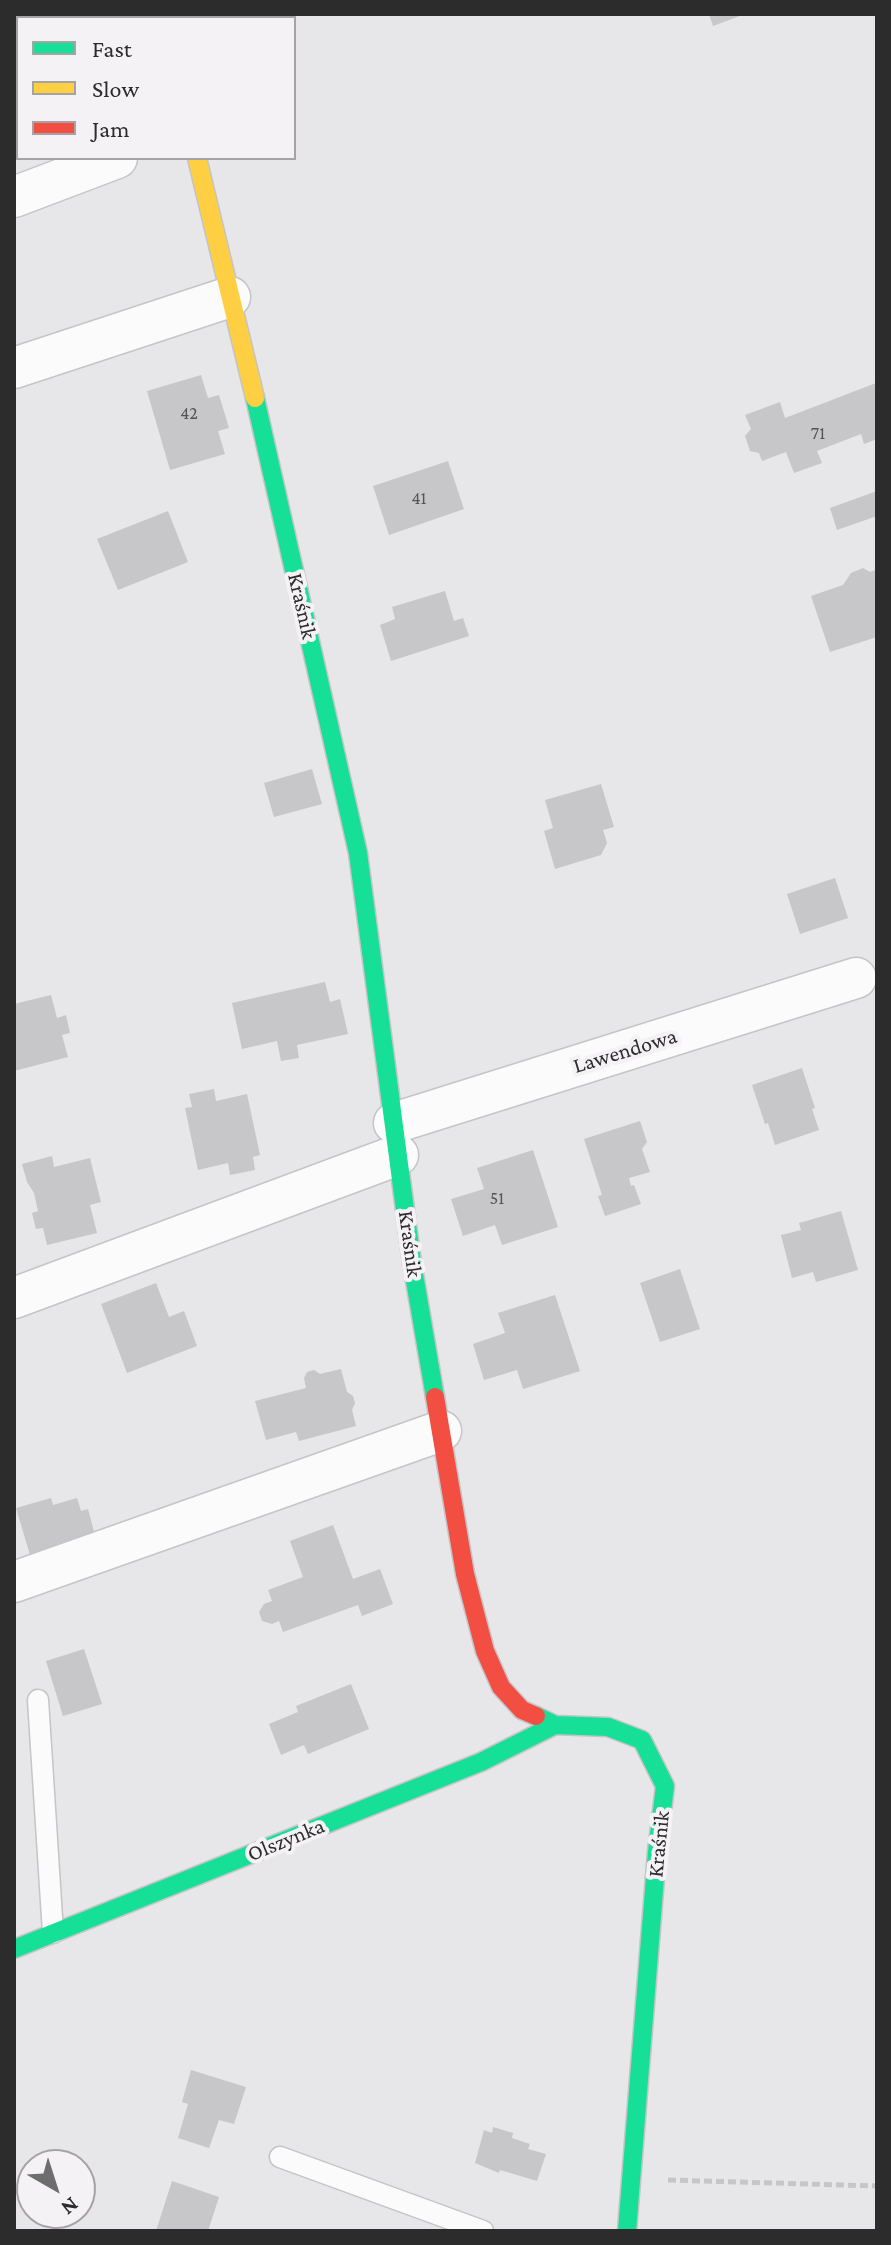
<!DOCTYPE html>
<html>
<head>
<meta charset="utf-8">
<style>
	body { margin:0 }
	#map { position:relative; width:891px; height:2245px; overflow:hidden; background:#e7e6e8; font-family:"Crimson Pro",serif }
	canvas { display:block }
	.frame { position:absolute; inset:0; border:16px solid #2d2c2d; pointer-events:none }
	.legend { position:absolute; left:16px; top:16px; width:280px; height:144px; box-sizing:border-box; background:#f5f2f6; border:2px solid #a5a3a6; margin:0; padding:10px 14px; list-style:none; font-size:24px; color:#2d2c2d }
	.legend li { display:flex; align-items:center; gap:16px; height:40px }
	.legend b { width:40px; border:2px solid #a5a3a6 }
	.north { position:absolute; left:16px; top:2149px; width:80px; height:80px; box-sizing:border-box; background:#f5f2f6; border:2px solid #a5a3a6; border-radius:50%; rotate:141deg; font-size:22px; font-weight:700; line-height:32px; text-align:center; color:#2d2c2d }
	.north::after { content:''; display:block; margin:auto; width:28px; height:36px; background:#6e6d6e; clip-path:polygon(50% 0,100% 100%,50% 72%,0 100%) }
</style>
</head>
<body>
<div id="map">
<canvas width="891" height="2245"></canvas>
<div class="frame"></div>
<ul class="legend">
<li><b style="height:10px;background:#16e098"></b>Fast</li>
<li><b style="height:10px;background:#ffcf43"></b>Slow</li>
<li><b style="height:10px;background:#f24e42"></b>Jam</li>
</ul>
<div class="north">N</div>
</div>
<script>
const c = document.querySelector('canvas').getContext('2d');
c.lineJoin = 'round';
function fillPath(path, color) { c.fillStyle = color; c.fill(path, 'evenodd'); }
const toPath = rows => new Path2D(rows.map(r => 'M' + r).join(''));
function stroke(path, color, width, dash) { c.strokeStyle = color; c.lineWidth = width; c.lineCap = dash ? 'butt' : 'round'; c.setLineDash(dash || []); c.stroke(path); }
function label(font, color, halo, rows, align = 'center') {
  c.font = font + ' "Crimson Pro",serif'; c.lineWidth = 8; c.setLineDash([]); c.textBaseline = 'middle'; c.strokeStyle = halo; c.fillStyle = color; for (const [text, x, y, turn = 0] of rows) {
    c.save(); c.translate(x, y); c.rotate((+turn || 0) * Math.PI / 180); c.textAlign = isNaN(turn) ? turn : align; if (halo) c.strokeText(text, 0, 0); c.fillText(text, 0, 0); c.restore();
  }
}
const building = toPath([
	[709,14,745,14,713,26],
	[201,375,208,398,219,395,229,428,218,431,225,454,170,470,147,391],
	[876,383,877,439,864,444,861,434,817,451,822,463,794,473,786,452,762,461,759,453,750,451,745,436,751,429,745,415,780,402,785,418],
	[448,461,464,509,389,535,373,486],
	[877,491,877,516,837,530,830,508],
	[168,511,188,562,118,590,97,539],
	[863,568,870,572,877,569,877,637,830,652,811,596,843,585,851,573],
	[445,591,454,621,463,618,469,636,391,661,380,625,395,619,392,607],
	[312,769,322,804,274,817,264,783],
	[601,784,614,827,603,830,607,843,601,855,555,869,544,831,553,828,545,800],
	[835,878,848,918,800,934,787,894],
	[325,982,330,1002,340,999,348,1034,297,1045,299,1058,281,1061,277,1041,242,1049,232,1003],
	[51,995,57,1018,66,1015,70,1033,62,1035,68,1057,14,1071,14,1004],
	[802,1068,815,1108,812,1109,819,1130,775,1145,768,1123,765,1124,752,1085],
	[214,1089,216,1101,247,1094,260,1155,253,1157,255,1170,230,1175,228,1163,198,1170,185,1108,192,1107,189,1094],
	[640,1121,647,1142,642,1149,650,1172,629,1178,631,1186,634,1185,641,1204,605,1216,598,1196,602,1195,584,1139],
	[533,1150,558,1227,502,1245,495,1225,463,1236,451,1199,484,1189,477,1168],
	[52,1156,54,1167,90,1158,101,1202,90,1205,97,1233,47,1245,43,1228,36,1229,32,1213,38,1211,34,1193,27,1182,22,1164],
	[841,1211,858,1270,816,1282,813,1272,792,1278,781,1235,801,1230,799,1223],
	[680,1269,700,1329,660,1342,640,1283],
	[156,1283,169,1317,184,1311,197,1346,127,1373,101,1304],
	[555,1295,580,1371,523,1389,517,1370,484,1380,473,1344,505,1333,498,1313],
	[341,1369,347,1392,353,1396,355,1403,352,1410,356,1426,299,1441,296,1432,266,1440,255,1401,306,1388,304,1378,307,1372,314,1370,320,1374],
	[51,1498,53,1505,77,1498,81,1511,88,1509,97,1543,64,1545,30,1555,16,1508],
	[333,1525,353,1579,380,1569,393,1604,362,1616,358,1605,283,1632,279,1621,272,1624,262,1621,259,1612,264,1604,272,1601,268,1590,303,1577,290,1541],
	[84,1649,102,1704,63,1716,46,1661],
	[351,1684,369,1729,308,1754,304,1745,281,1755,269,1724,298,1712,296,1706],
	[191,2070,246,2087,234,2124,219,2120,209,2148,178,2138,188,2104,182,2102],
	[493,2127,513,2133,512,2138,530,2144,528,2149,546,2154,537,2181,500,2170,499,2173,475,2163,484,2130,492,2133],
	[172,2181,219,2197,208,2231,156,2231]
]);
const path = toPath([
	[668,2180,877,2186]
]);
const lane = toPath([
	[38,1700,53,1933],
	[280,2157,483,2231]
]);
const street = toPath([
	[169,14,170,18],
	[14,197,117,158],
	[14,368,230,297],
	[394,1123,856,978],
	[14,1298,398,1155],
	[14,1582,441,1431]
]);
const fast = toPath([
	[255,398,358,853,412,1263,435,1397],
	[536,1716,555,1725,608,1727,642,1740,665,1786,657,1852,627,2231],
	[14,1949,481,1762,555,1725]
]);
const slow = toPath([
	[197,158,255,398]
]);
const jam = toPath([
	[435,1397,465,1574,485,1651,501,1687,522,1710,536,1716]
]);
const numberNames = [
	["42",189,413],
	["71",818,433],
	["41",419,498],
	["51",497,1198]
];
const streetNames = [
	["Kraśnik",302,606,77],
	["Lawendowa",625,1051,-17],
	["Kraśnik",410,1244,82],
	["Olszynka",286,1840,-22],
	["Kraśnik",659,1844,-84]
];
fillPath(building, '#c7c6c8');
stroke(lane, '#c5c4c6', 23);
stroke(street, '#c5c4c6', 43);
stroke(fast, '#c5c4c6', 21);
stroke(slow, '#c5c4c6', 21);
stroke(jam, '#c5c4c6', 21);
stroke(path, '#c6c6c8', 5, [8, 4]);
stroke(lane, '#fbfbfc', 20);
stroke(street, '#fbfbfc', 40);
stroke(fast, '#16e098', 18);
stroke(slow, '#ffcf43', 18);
stroke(jam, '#f24e42', 18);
label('18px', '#545254', null, numberNames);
label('22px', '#2d2c2d', '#f5f2f6', streetNames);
</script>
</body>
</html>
